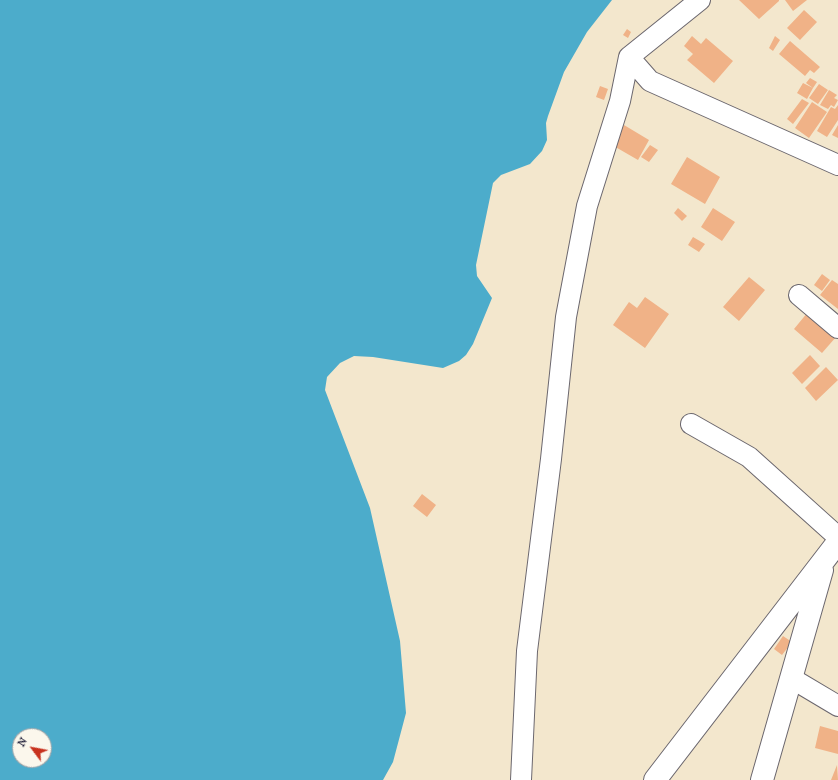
<!DOCTYPE html>
<html>
<head>
<meta charset="utf-8">
<style>
	body { margin:0 }
	#map { position:relative; width:838px; height:780px; overflow:hidden; background:#f3e7cd; font-family:"IM FELL French Canon",serif }
	canvas { display:block }
	.north { position:absolute; left:12px; top:728px; width:40px; height:40px; box-sizing:border-box; background:#fbf7ec; border:1px solid #a4a2a5; border-radius:50%; rotate:302deg; font-size:11px; font-weight:700; line-height:16px; text-align:center; color:#22223b }
	.north::after { content:''; display:block; margin:auto; width:14px; height:18px; background:#c8321e; clip-path:polygon(50% 0,100% 100%,50% 72%,0 100%) }
</style>
</head>
<body>
<div id="map">
<canvas width="838" height="780"></canvas>
<div class="north">N</div>
</div>
<script>
const c = document.querySelector('canvas').getContext('2d');
c.lineJoin = 'round';
function fillPath(path, color) { c.fillStyle = color; c.fill(path, 'evenodd'); }
const toPath = rows => new Path2D(rows.map(r => 'M' + r).join(''));
function stroke(path, color, width, dash) { c.strokeStyle = color; c.lineWidth = width; c.lineCap = dash ? 'butt' : 'round'; c.setLineDash(dash || []); c.stroke(path); }
const water = toPath([
	[0,0,612,0,587,32,564,72,548,116,546,123,547,140,542,151,530,164,501,175,493,183,476,265,477,276,492,298,473,344,466,355,459,361,443,368,373,357,354,356,340,363,327,377,325,390,370,508,400,641,406,713,393,762,383,780,0,780],
	[20,736,44,736,44,760,20,760]
]);
const building = toPath([
	[739,0,779,0,779,1,759,19],
	[785,0,807,0,793,11],
	[804,10,817,22,800,40,787,28],
	[627,29,631,32,628,38,623,35],
	[692,36,701,44,706,38,733,61,714,83,687,60,693,54,684,46],
	[775,36,780,40,773,51,769,48],
	[790,41,820,67,814,73,810,70,805,76,779,54],
	[810,78,817,82,813,88,806,83],
	[803,83,813,88,807,99,797,93],
	[819,84,828,90,818,104,809,98],
	[600,86,608,89,604,100,596,97],
	[829,90,837,95,834,98,838,100,834,107,831,105,828,109,820,105],
	[802,99,809,103,793,124,787,119],
	[812,102,827,112,809,138,795,128],
	[838,105,838,120,827,137,817,131,831,107,835,109],
	[624,125,649,140,638,160,612,145],
	[838,125,838,138,832,135],
	[650,145,658,150,649,162,641,157],
	[687,157,720,177,705,204,671,184],
	[678,208,687,216,682,221,674,213],
	[713,208,735,222,722,241,701,227],
	[693,237,705,244,699,252,688,245],
	[822,274,830,280,822,291,814,285],
	[749,277,765,290,739,321,723,307],
	[832,280,838,284,838,309,820,295],
	[645,297,669,314,645,348,613,325,629,302,637,308],
	[808,312,836,337,822,353,794,329],
	[810,355,820,366,802,384,792,373],
	[826,367,838,380,816,401,805,388],
	[422,494,436,505,427,517,413,506],
	[783,636,792,642,782,655,774,649],
	[820,726,838,731,838,754,815,748],
	[837,765,838,780,831,780]
]);
const minor = toPath([
	[700,0,629,57,650,81,838,165],
	[799,295,838,328],
	[691,424,749,457,838,537],
	[791,678,838,706],
	[521,780,527,651,551,459,566,317,587,206,620,101,629,57]
]);
const major = toPath([
	[655,780,838,542],
	[762,780,822,570]
]);
fillPath(water, '#4caccb');
fillPath(building, '#f0b287');
stroke(minor, '#6b676e', 22);
stroke(major, '#6b676e', 24);
stroke(minor, '#fff', 20);
stroke(major, '#fff', 22);
</script>
</body>
</html>
